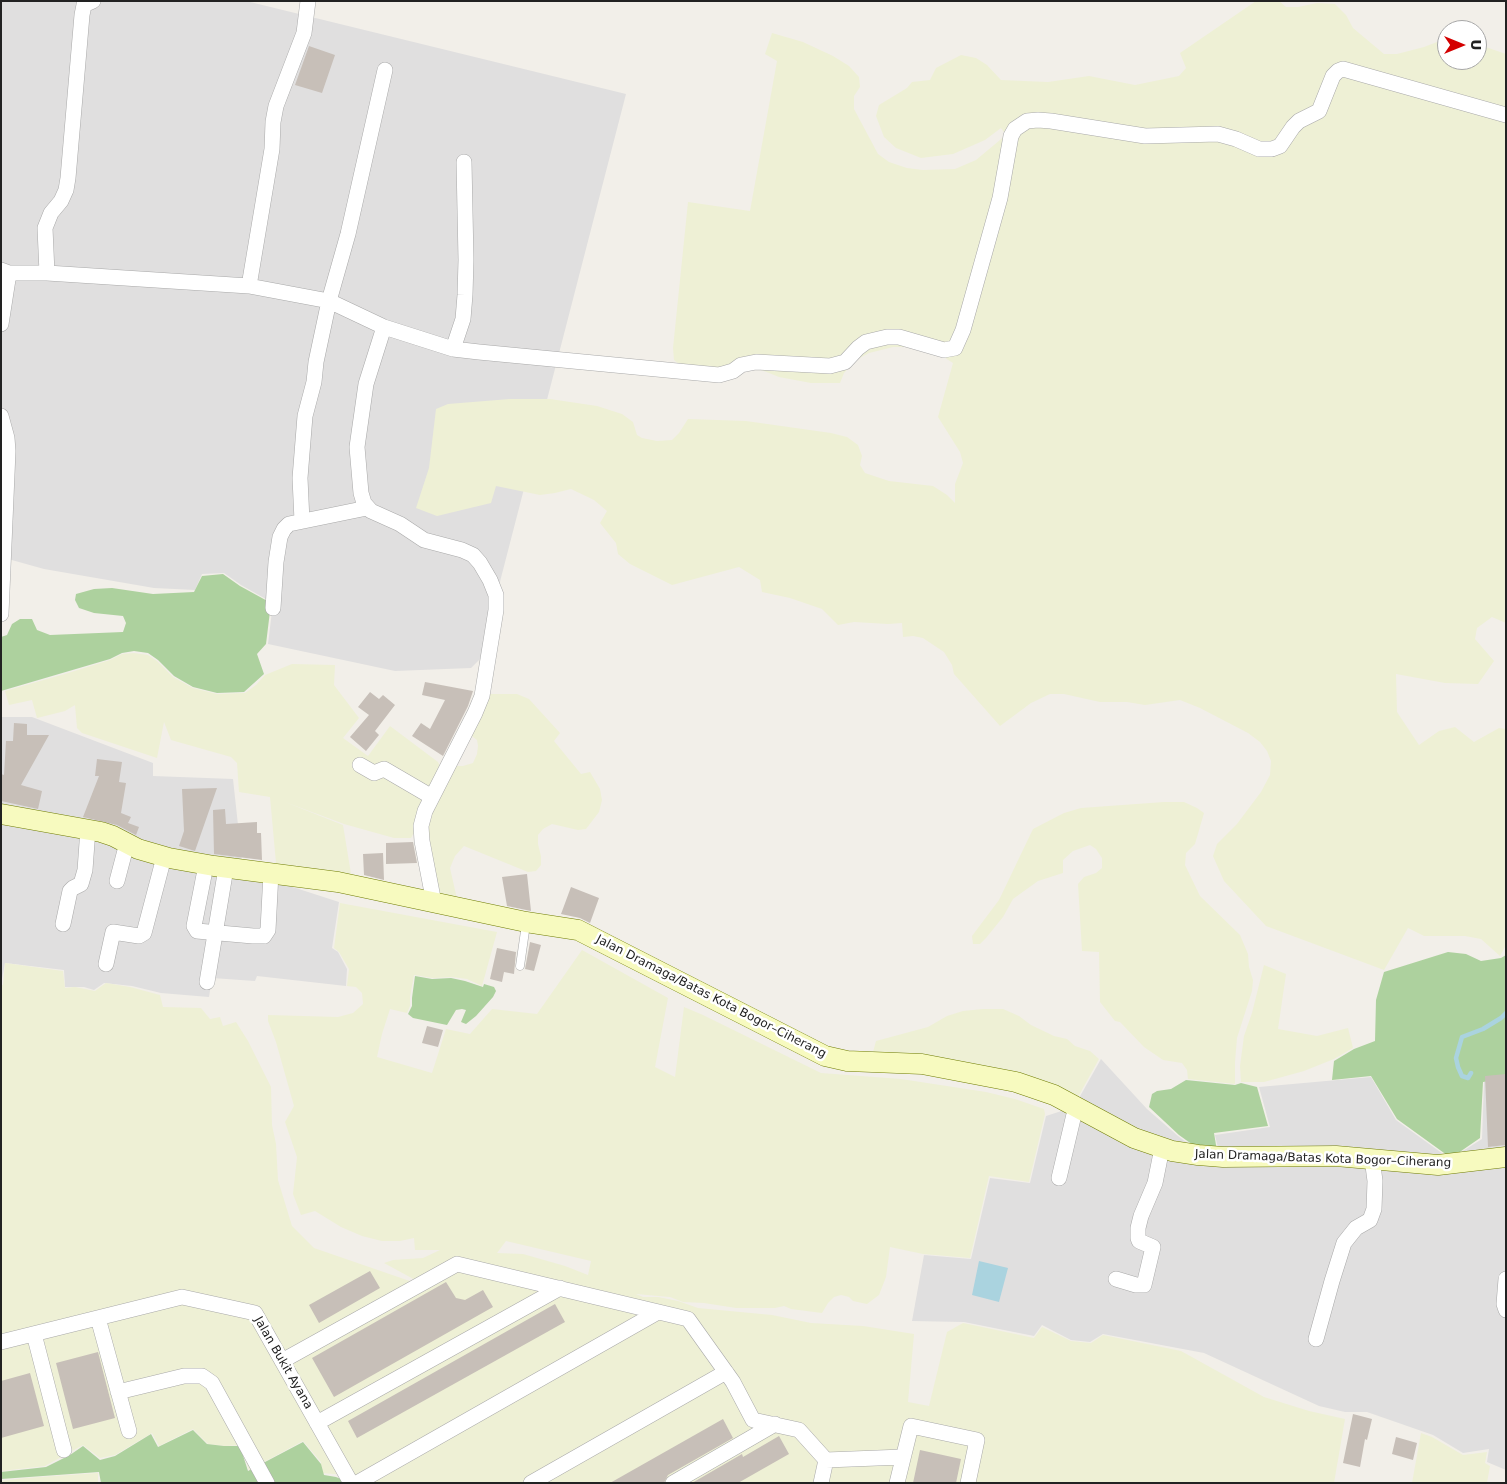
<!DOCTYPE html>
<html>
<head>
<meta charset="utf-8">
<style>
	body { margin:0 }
	#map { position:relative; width:1507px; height:1484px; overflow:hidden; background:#f2efe9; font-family:"DejaVu Sans",sans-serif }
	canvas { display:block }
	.frame { position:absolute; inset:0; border:2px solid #222; pointer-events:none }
	.north { position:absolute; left:1437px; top:20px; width:50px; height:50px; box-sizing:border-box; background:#fff; border:1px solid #a7a7a7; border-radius:50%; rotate:90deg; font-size:14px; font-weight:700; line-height:20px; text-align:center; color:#222 }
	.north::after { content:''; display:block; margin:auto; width:18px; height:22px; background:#d40000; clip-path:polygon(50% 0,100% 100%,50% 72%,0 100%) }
</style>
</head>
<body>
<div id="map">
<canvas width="1507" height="1484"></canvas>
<div class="frame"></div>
<div class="north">U</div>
</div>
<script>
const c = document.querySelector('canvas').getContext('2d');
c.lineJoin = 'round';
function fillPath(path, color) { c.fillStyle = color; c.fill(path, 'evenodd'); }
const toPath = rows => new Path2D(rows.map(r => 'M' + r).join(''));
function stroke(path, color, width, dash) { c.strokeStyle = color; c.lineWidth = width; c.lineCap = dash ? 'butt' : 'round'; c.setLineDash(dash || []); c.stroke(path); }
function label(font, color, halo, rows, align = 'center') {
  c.font = font + ' "DejaVu Sans",sans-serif'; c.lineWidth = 5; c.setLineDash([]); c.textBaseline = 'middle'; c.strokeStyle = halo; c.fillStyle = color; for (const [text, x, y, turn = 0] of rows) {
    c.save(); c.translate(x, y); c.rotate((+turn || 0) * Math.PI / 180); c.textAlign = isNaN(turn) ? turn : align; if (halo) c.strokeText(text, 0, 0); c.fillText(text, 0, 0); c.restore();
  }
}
const residential = toPath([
	[1,1,246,1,626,94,480,659,471,668,395,671,268,644,273,603,241,585,224,573,202,574,195,590,154,588,44,569,1,557],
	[1,717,32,717,153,763,153,776,233,779,243,871,339,902,332,948,338,952,347,969,346,986,257,976,255,981,212,978,209,997,161,993,132,986,104,983,94,990,84,987,65,987,64,970,5,963,1,984],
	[1101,1059,1147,1109,1178,1136,1201,1153,1219,1152,1215,1135,1270,1127,1259,1087,1371,1077,1396,1120,1450,1159,1482,1139,1484,1082,1506,1080,1506,1470,1487,1462,1489,1449,1463,1453,1433,1435,1390,1420,1367,1412,1345,1412,1319,1406,1204,1353,1103,1334,1090,1342,1071,1340,1042,1325,1034,1336,964,1322,912,1321,924,1255,971,1259,990,1178,1030,1183,1046,1116,1074,1107]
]);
const farmland = toPath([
	[1256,1,1279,1,1286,7,1298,7,1317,3,1335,4,1346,15,1353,28,1384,54,1397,54,1424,47,1437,42,1447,41,1447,60,1477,60,1477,44,1506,54,1506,623,1492,617,1477,628,1475,639,1494,661,1478,684,1445,683,1396,674,1397,712,1419,745,1439,731,1455,727,1474,742,1499,728,1506,729,1506,945,1500,956,1481,939,1465,936,1424,936,1408,928,1384,970,1266,926,1224,881,1213,856,1217,844,1237,824,1261,792,1270,775,1271,761,1267,751,1260,742,1248,733,1200,708,1180,700,1145,705,1127,702,1100,702,1064,694,1050,694,1031,703,1000,726,954,674,952,665,944,652,923,638,913,636,903,637,902,623,888,624,854,622,838,625,822,609,790,598,762,592,760,580,739,567,672,585,630,564,618,554,616,543,600,523,607,511,594,500,571,489,555,493,540,495,496,486,491,503,437,516,416,508,429,468,436,409,448,404,510,399,550,399,597,406,622,414,633,422,637,435,642,438,657,441,672,440,679,433,688,419,746,421,831,433,847,437,858,445,862,456,860,465,865,473,889,481,933,486,947,495,955,503,955,484,963,463,960,452,938,417,953,363,939,354,913,347,893,347,869,353,856,360,844,373,840,383,811,383,779,377,759,369,687,370,674,360,673,348,688,202,750,211,777,61,765,54,772,33,803,42,833,56,849,66,859,77,860,87,854,96,854,109,878,154,889,162,907,168,923,170,955,169,976,160,1006,135,1001,128,985,140,953,154,921,158,896,148,884,137,876,116,879,105,907,88,912,82,930,80,936,68,961,55,976,58,987,65,1001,80,1048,82,1089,76,1135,85,1179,76,1186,68,1180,53],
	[134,653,148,655,157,661,173,677,193,688,217,694,245,693,256,685,265,675,292,664,335,665,334,685,359,718,343,738,368,756,390,726,438,762,445,776,411,838,394,838,344,824,285,802,343,825,353,886,277,874,270,797,239,792,237,763,231,757,171,740,164,722,157,758,82,733,77,728,75,705,80,702,65,711,37,718,32,700,9,705,5,691,68,673,110,660,122,654],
	[488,694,517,694,529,699,560,733,554,741,581,774,590,772,600,789,602,800,599,812,586,829,578,830,552,824,543,829,538,835,538,844,541,856,541,865,536,871,528,872,464,846,455,856,450,868,460,912,435,907,421,833,455,766,463,766,473,763,477,754,478,746,477,740,469,734],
	[1164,802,1184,802,1197,808,1204,813,1195,844,1186,853,1185,865,1200,896,1240,935,1248,954,1249,967,1253,980,1252,991,1237,1038,1235,1062,1235,1084,1188,1079,1187,1070,1182,1063,1163,1060,1144,1047,1120,1022,1115,1021,1100,1002,1099,952,1082,951,1078,884,1084,877,1096,873,1102,868,1102,858,1096,849,1090,845,1073,851,1063,860,1063,873,1038,881,1013,899,1003,917,986,938,980,944,973,944,972,936,999,900,1033,829,1064,813,1081,808],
	[340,903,497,932,482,986,467,979,452,977,433,978,414,975,410,997,410,1006,407,1013,390,1009,382,1034,377,1057,432,1073,446,1029,470,1034,492,1009,537,1014,582,950,668,998,655,1067,675,1077,684,1007,703,1015,821,1073,901,1079,986,1092,1015,1099,1044,1109,1045,1114,1029,1182,989,1176,970,1258,923,1254,890,1247,886,1277,879,1295,867,1304,853,1301,849,1297,841,1295,834,1297,828,1303,822,1313,791,1309,784,1306,775,1308,736,1308,704,1303,683,1302,670,1297,636,1294,643,1297,658,1297,678,1301,698,1308,772,1315,811,1323,863,1326,914,1334,908,1402,929,1406,947,1332,963,1323,1034,1338,1042,1327,1071,1341,1091,1343,1103,1335,1181,1351,1264,1397,1309,1411,1345,1419,1334,1483,367,1483,374,1477,321,1473,321,1462,303,1441,249,1470,241,1445,225,1446,208,1444,193,1429,159,1446,152,1433,115,1455,100,1458,83,1445,45,1466,1,1471,1,985,3,985,5,963,63,971,65,988,75,987,95,991,106,983,130,987,160,995,163,1007,201,1008,210,1019,220,1017,223,1026,236,1022,248,1041,271,1087,272,1125,276,1144,278,1180,292,1226,314,1248,430,1288,384,1263,393,1260,423,1258,440,1250,415,1250,414,1238,400,1241,382,1241,362,1236,341,1227,315,1211,301,1215,293,1194,297,1157,285,1122,294,1106,276,1042,268,1021,268,1015,338,1017,353,1013,363,1004,362,993,356,987,347,986,349,969,339,952,334,948],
	[506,1241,591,1261,588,1275,565,1266,523,1254,497,1253],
	[1264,965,1286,974,1278,1029,1317,1036,1348,1028,1353,1048,1334,1059,1304,1071,1264,1082,1241,1082,1240,1066,1244,1036,1252,1013],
	[983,1009,1003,1009,1019,1016,1031,1025,1054,1036,1067,1039,1075,1046,1090,1051,1099,1059,1073,1106,1051,1098,870,1063,876,1041,928,1027,947,1016,963,1011],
	[1421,1433,1432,1437,1463,1455,1487,1452,1485,1463,1490,1466,1487,1483,1412,1483],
	[98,1473,98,1483,1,1483,1,1481,26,1478]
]);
const forest = toPath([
	[223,574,240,586,271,603,266,644,257,654,264,674,244,692,217,693,193,687,174,676,158,660,148,653,134,651,122,653,110,659,1,691,1,637,7,635,12,624,20,619,32,619,37,630,50,635,123,632,126,623,123,616,94,613,79,608,75,600,76,594,94,589,112,588,153,594,194,592,202,576],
	[1448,952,1466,954,1481,961,1501,958,1506,955,1506,1079,1483,1082,1480,1138,1451,1158,1397,1119,1371,1076,1332,1080,1334,1061,1354,1049,1375,1041,1376,1000,1384,972],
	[415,976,432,979,451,978,465,981,483,987,484,984,494,987,496,991,493,997,476,1016,466,1024,461,1022,466,1010,462,1009,456,1010,447,1025,413,1018,408,1014,412,1006,412,998],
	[1186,1080,1235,1085,1241,1083,1257,1087,1268,1126,1214,1133,1217,1151,1200,1150,1179,1135,1149,1107,1152,1094,1157,1091,1171,1089],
	[193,1430,207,1444,224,1446,240,1446,248,1471,303,1442,321,1464,324,1475,336,1477,351,1483,101,1483,99,1472,1,1479,1,1472,46,1467,70,1455,83,1446,100,1460,115,1456,151,1434,158,1447]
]);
const water = toPath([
	[979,1261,1008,1268,999,1302,972,1295]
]);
const stream = toPath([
	[1471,1073,1468,1078,1462,1076,1458,1067,1456,1058,1462,1037,1483,1029,1501,1018,1506,1013]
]);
const building = toPath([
	[309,46,335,55,322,93,295,85],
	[425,682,473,691,468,706,443,756,412,736,421,723,430,729,445,700,422,695],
	[370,692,379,699,383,695,395,705,375,731,379,735,366,751,350,737,369,715,358,707],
	[14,723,27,724,27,735,49,735,21,785,42,791,38,809,1,801,1,774,4,775,6,741,13,741],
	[97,759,122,762,119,782,126,783,121,813,131,817,128,823,139,827,136,835,117,825,83,817,99,776,95,776],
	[217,788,195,851,179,846,184,831,182,789],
	[225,809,226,824,257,822,257,833,261,833,262,860,214,854,213,810],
	[413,842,417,863,386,864,386,843],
	[383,853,384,880,364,875,363,854],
	[527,874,531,911,507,906,502,877],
	[571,887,599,898,590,923,580,918,561,914],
	[530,942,541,945,534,971,525,969],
	[497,948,516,952,514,974,504,972,502,982,490,979],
	[427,1026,443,1030,438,1047,422,1043],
	[1506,1074,1506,1145,1488,1147,1485,1076],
	[370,1271,380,1288,319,1323,309,1305],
	[446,1282,456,1298,465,1300,483,1290,493,1307,334,1397,312,1358],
	[555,1304,565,1322,357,1438,348,1421],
	[98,1352,115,1418,73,1429,56,1363],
	[30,1373,44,1426,1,1438,1,1381],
	[1353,1414,1372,1419,1367,1440,1365,1439,1360,1467,1343,1463],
	[723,1419,733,1438,668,1475,664,1483,610,1483],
	[779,1436,789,1454,738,1483,692,1483,742,1454,743,1457],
	[1396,1437,1417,1443,1413,1460,1392,1454],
	[920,1450,961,1459,956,1483,913,1483]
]);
const lane = toPath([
	[520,966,526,924]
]);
const street = toPath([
	[1,270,9,273,47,273,249,286,329,301,384,327,453,349,479,352,719,375,733,371,741,365,756,362,830,366,845,362,858,348,866,342,887,337,899,337,944,350,955,348,963,330,1000,198,1011,136,1015,129,1027,121,1038,120,1051,121,1145,136,1218,134,1236,139,1259,149,1272,149,1280,146,1293,127,1299,121,1319,111,1333,76,1338,71,1343,69,1506,115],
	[47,273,45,228,51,213,61,201,66,190,68,178,82,15,84,5,93,1],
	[249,286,272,149,273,122,276,106,304,33,308,1],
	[1,324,9,273],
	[384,327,366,384,357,447,361,493,364,503,371,511,400,524,424,540,462,550,473,555,480,563,490,580,496,595,496,610,482,696,475,713,425,811,421,826,422,841,434,903],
	[453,349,463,319,465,295,466,260,464,162],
	[1,416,7,438,8,451,1,614],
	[302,521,300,478,305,416,314,382,316,362,329,301,348,234,385,70],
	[273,608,276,562,280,537,284,529,289,524,367,508],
	[360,765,374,773,384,769,432,797],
	[206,865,194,926,197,931,253,936,264,936,268,930,271,873],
	[117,881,127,843],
	[63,924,70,891,73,888,81,884,85,870,88,829],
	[106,964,113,932,139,936,144,933,164,857],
	[207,982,226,868],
	[1059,1178,1076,1106],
	[1116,1279,1136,1285,1144,1285,1153,1247,1139,1241,1138,1238,1138,1228,1141,1216,1155,1183,1162,1148],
	[1506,1279,1504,1304,1506,1310],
	[98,1318,129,1431],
	[34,1334,64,1450],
	[1316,1339,1332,1281,1344,1243,1356,1228,1370,1220,1374,1209,1375,1181,1372,1158],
	[1,1342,182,1297,255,1313,351,1483],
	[282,1361,457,1264,688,1319,733,1382,753,1420,799,1430,826,1460],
	[118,1392,184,1376,202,1376,212,1383,267,1483],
	[317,1423,560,1288],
	[826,1460,903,1457],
	[357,1483,658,1312],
	[531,1483,726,1372],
	[673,1483,775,1424],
	[821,1483,826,1460],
	[897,1483,911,1426,977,1440,968,1483]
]);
const secondary = toPath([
	[1,814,101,832,113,836,138,849,169,858,214,866,338,882,526,922,578,930,825,1056,847,1061,922,1064,1016,1082,1054,1095,1134,1138,1172,1151,1198,1155,1223,1157,1336,1156,1438,1165,1506,1157]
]);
const streetNames = [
	["Jalan Dramaga/Batas Kota Bogor–Ciherang",711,997,27],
	["Jalan Dramaga/Batas Kota Bogor–Ciherang",1323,1159,2],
	["Jalan Bukit Ayana",283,1363,60]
];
fillPath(residential, '#e0dfdf');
fillPath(farmland, '#eef0d5');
fillPath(forest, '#add19e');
fillPath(water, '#aad3df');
stroke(stream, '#aad3df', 4.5);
fillPath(building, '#c7bfb8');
stroke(lane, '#a9a9a9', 9);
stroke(street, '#a9a9a9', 16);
stroke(secondary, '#707d05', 21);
stroke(lane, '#fff', 8);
stroke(street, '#fff', 15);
stroke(secondary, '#f7fabf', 20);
label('12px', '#222', '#fff', streetNames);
</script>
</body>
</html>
